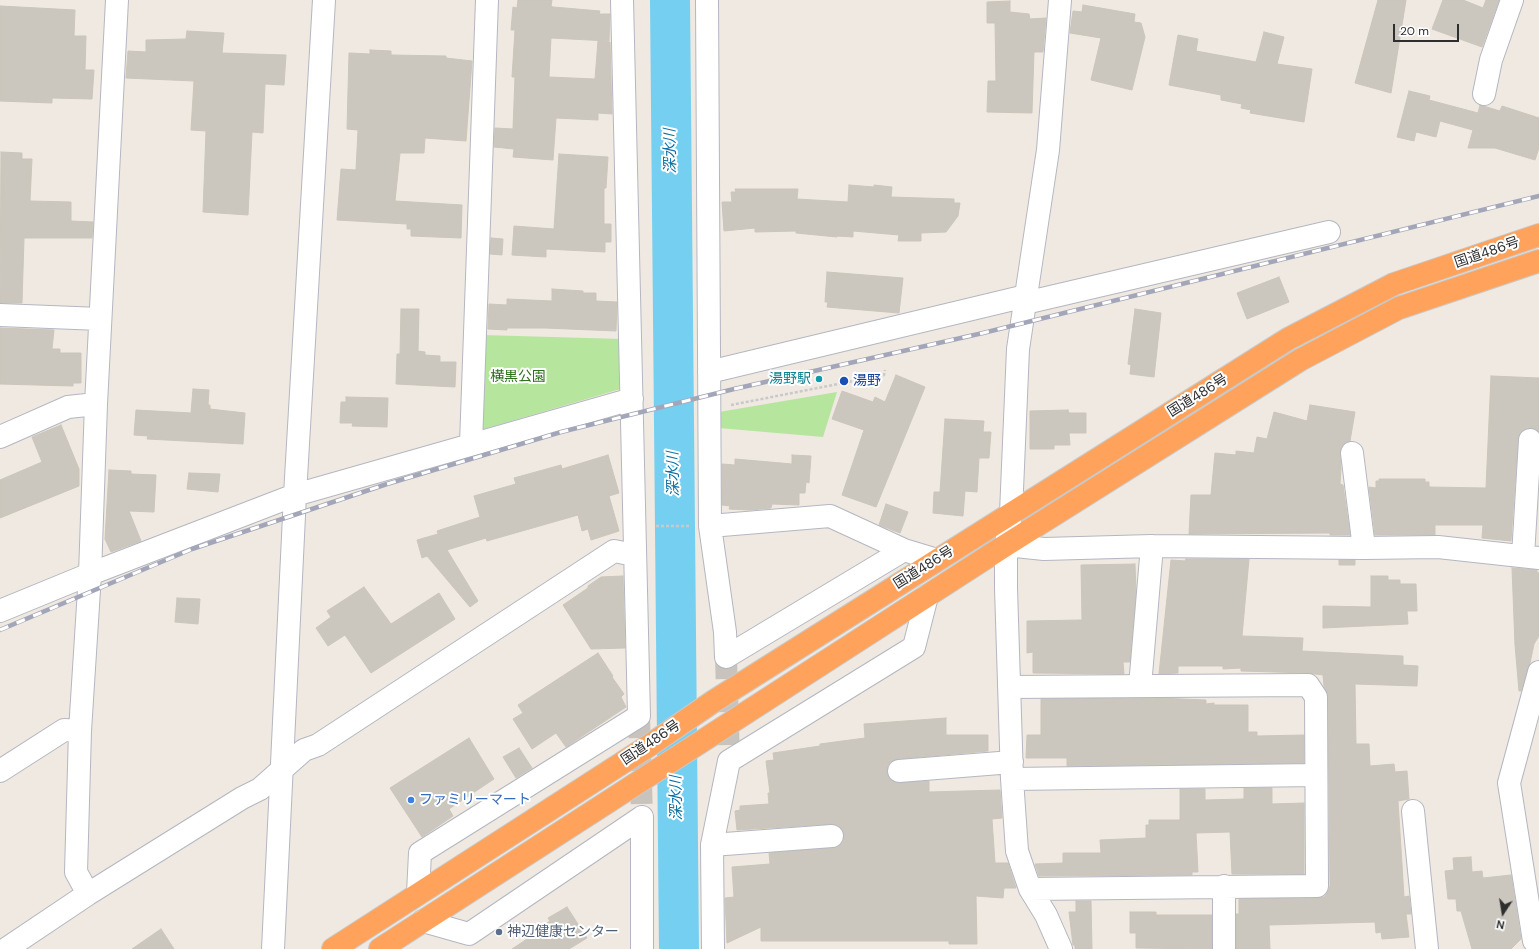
<!DOCTYPE html>
<html>
<head>
<meta charset="utf-8">
<style>
	body { margin:0 }
	#map { position:relative; width:1539px; height:949px; overflow:hidden; background:#efe9e1; font-family:"DM Sans",sans-serif }
	canvas { display:block }
	.north { position:absolute; left:1483px; top:893px; width:40px; height:40px; -webkit-text-stroke:3px #fff; paint-order:stroke; rotate:192deg; font-size:11px; font-weight:700; line-height:16px; text-align:center; color:#2e2e2e }
	.north::after { content:''; display:block; margin:auto; width:14px; height:18px; background:#2e2e2e; clip-path:polygon(50% 0,100% 100%,50% 72%,0 100%) }
	.scale { position:absolute; left:1393px; top:24px; width:66px; height:18px; box-sizing:border-box; border:2px solid #2e2e2e; border-top:0; padding-left:5px; font-size:12px; line-height:14px; white-space:nowrap; color:#2e2e2e; -webkit-text-stroke:3px #fff; paint-order:stroke }
</style>
</head>
<body>
<div id="map">
<canvas width="1539" height="949"></canvas>
<div class="north">N</div>
<div class="scale">20 m</div>
</div>
<script>
const c = document.querySelector('canvas').getContext('2d');
c.lineJoin = 'round';
function fillPath(path, color) { c.fillStyle = color; c.fill(path, 'evenodd'); }
const toPath = rows => new Path2D(rows.map(r => 'M' + r).join(''));
function stroke(path, color, width, dash) { c.strokeStyle = color; c.lineWidth = width; c.lineCap = dash ? 'butt' : 'round'; c.setLineDash(dash || []); c.stroke(path); }
function label(font, color, halo, rows, align = 'center') {
  c.font = font + ' "DM Sans","Noto Sans JP",sans-serif'; c.lineWidth = 4; c.setLineDash([]); c.textBaseline = 'middle'; c.strokeStyle = halo; c.fillStyle = color; for (const [text, x, y, turn = 0] of rows) {
    c.save(); c.translate(x, y); c.rotate((+turn || 0) * Math.PI / 180); c.textAlign = isNaN(turn) ? turn : align; if (halo) c.strokeText(text, 0, 0); c.fillText(text, 0, 0); c.restore();
  }
}
const green = toPath([
	[482,335,622,339,624,388,484,429,475,418],
	[837,392,823,437,719,428,719,412]
]);
const river = toPath([
	[670,0,679,949]
]);
const building = toPath([
	[518,0,552,0,551,6,553,7,600,11,599,14,610,14,609,41,551,38,549,77,595,79,598,41,610,42,612,114,598,113,598,120,556,118,553,160,513,157,514,149,494,147,495,128,513,129,515,77,512,77,515,30,511,30,513,7,517,8,518,0],
	[1378,0,1406,0,1391,93,1355,83,1378,0],
	[1443,0,1463,0,1483,8,1486,0,1499,0,1482,47,1432,29,1443,0],
	[1010,1,1010,12,1029,14,1030,19,1046,18,1043,52,1034,52,1032,113,987,112,988,81,996,81,995,23,987,23,987,2,1010,1],
	[1083,5,1135,14,1134,22,1141,23,1145,37,1132,90,1091,80,1101,38,1070,33,1073,11,1082,12,1083,5],
	[0,6,75,10,74,36,86,36,85,70,94,70,92,99,52,98,52,103,0,101,0,6],
	[187,31,224,33,222,53,286,55,284,85,265,84,263,133,252,132,248,215,203,212,206,131,191,130,194,81,126,78,128,51,146,52,146,40,186,39,187,31],
	[1264,32,1284,37,1277,64,1312,69,1304,122,1250,113,1251,110,1241,108,1242,104,1221,100,1221,95,1169,85,1178,35,1198,39,1196,51,1256,62,1264,32],
	[370,50,391,51,391,55,446,56,446,58,472,61,466,141,425,138,424,153,400,153,395,201,462,205,461,238,411,236,411,229,407,229,407,224,337,220,341,169,356,170,358,130,347,129,349,53,370,54,370,50],
	[1409,91,1430,96,1429,100,1478,113,1480,105,1500,111,1502,106,1539,118,1539,148,1535,160,1495,148,1468,148,1473,130,1440,121,1436,137,1416,132,1414,141,1397,137,1409,91],
	[1,152,22,153,22,159,32,159,30,201,71,202,71,221,93,222,92,238,24,238,22,303,0,303,1,152],
	[559,154,608,157,606,188,604,188,604,224,611,224,611,242,605,242,605,252,546,249,546,257,512,255,514,226,554,229,559,154],
	[849,185,874,187,874,185,892,187,891,197,954,199,954,203,960,203,958,216,946,232,921,233,921,241,898,241,899,235,853,231,853,237,837,236,837,237,796,233,796,231,755,232,755,228,724,231,722,202,732,202,731,192,736,192,735,189,798,189,797,199,848,202,849,185],
	[491,238,503,239,502,255,490,254,491,238],
	[827,272,903,278,899,313,827,307,828,302,825,302,827,272],
	[1279,277,1289,302,1247,319,1237,293,1279,277],
	[552,289,583,291,583,293,596,293,596,301,617,302,616,331,545,328,507,328,507,330,488,329,489,304,507,305,507,299,552,301,552,289],
	[401,309,419,309,418,351,425,352,425,355,440,356,440,362,456,362,455,387,396,384,397,354,400,354,401,309],
	[1135,309,1161,313,1154,377,1130,374,1131,365,1128,364,1135,309],
	[0,328,54,330,52,349,60,349,60,353,81,353,81,383,73,383,73,386,0,384,0,328],
	[896,375,925,387,876,507,842,495,864,430,832,419,842,391,873,402,875,397,885,402,896,375],
	[1491,376,1539,378,1539,432,1531,428,1525,429,1520,433,1518,439,1511,541,1482,538,1483,525,1435,525,1435,535,1375,535,1369,487,1376,488,1376,481,1379,481,1379,479,1425,479,1425,482,1429,482,1429,487,1486,488,1491,376],
	[193,389,209,390,208,405,210,405,210,409,245,413,243,444,147,439,148,436,134,435,136,410,191,413,193,389],
	[346,397,388,398,387,427,352,426,353,423,340,423,341,402,346,402,346,397],
	[1310,405,1355,412,1350,441,1343,445,1340,454,1341,468,1340,484,1343,485,1350,535,1330,535,1330,533,1189,534,1191,495,1211,495,1215,453,1236,455,1236,451,1254,453,1257,437,1267,439,1274,412,1307,421,1310,405],
	[1068,410,1069,413,1086,413,1086,433,1069,433,1070,445,1054,445,1054,449,1030,449,1030,411,1068,410],
	[945,419,984,421,983,432,991,432,989,458,979,458,977,492,965,491,963,516,933,513,934,492,940,492,945,419],
	[61,425,79,469,79,486,0,518,0,480,42,462,32,437,61,425],
	[608,455,619,493,609,496,619,531,591,540,588,529,582,531,578,515,487,541,486,538,447,550,478,601,470,607,427,556,422,558,417,540,438,534,437,531,480,517,474,496,516,484,514,478,561,465,562,469,608,455],
	[792,455,811,456,809,483,806,482,805,493,799,493,799,505,772,504,771,508,750,510,729,509,730,506,722,505,722,464,735,465,735,459,792,464,792,455],
	[109,470,131,471,131,474,156,475,154,512,129,511,141,541,111,552,105,539,109,470],
	[189,473,220,474,218,492,187,489,189,473],
	[886,504,908,512,900,533,879,525,886,504],
	[1186,559,1249,559,1242,636,1303,638,1302,651,1403,656,1403,665,1418,666,1417,686,1355,684,1356,744,1369,744,1370,766,1394,764,1395,772,1407,771,1409,799,1398,801,1404,897,1409,896,1411,914,1406,914,1409,937,1382,939,1381,932,1376,933,1375,922,1269,925,1270,949,1236,949,1236,914,1239,914,1239,899,1317,898,1324,897,1328,892,1330,886,1328,697,1324,686,1323,675,1308,673,1241,671,1241,668,1223,669,1223,666,1178,666,1178,673,1159,674,1171,560,1185,561,1186,559],
	[1339,560,1355,560,1355,565,1339,565,1339,560],
	[1135,564,1136,591,1130,662,1123,662,1124,674,1033,673,1033,652,1027,653,1027,621,1082,620,1081,565,1135,564],
	[1512,568,1537,570,1537,572,1539,573,1539,636,1534,644,1530,663,1521,691,1519,691,1515,645,1512,568],
	[623,576,625,648,591,649,563,605,588,588,588,586,601,577,623,576],
	[1371,576,1388,576,1388,580,1400,580,1400,584,1416,584,1417,611,1407,611,1408,624,1323,628,1323,606,1371,607,1371,576],
	[364,587,391,624,439,593,455,619,371,673,345,635,328,646,316,628,331,617,327,611,364,587],
	[177,598,200,599,198,624,175,622,177,598],
	[598,653,613,676,612,677,624,694,621,697,626,707,566,747,556,733,532,749,513,719,523,713,518,705,598,653],
	[1159,698,1206,700,1206,704,1214,703,1214,705,1248,705,1248,732,1257,732,1257,736,1304,735,1304,763,1067,766,1067,758,1026,758,1027,735,1041,735,1041,699,1159,698],
	[946,718,946,735,988,735,988,751,898,759,892,761,888,765,887,772,889,778,894,782,929,781,929,792,1000,790,1002,818,992,819,995,863,1008,863,1016,888,1004,888,1003,898,976,896,977,944,949,944,949,941,761,941,761,927,727,943,725,898,734,897,732,867,770,864,769,853,833,848,839,846,843,841,844,835,842,829,838,825,831,824,737,830,735,811,740,810,740,806,769,804,768,793,770,793,766,761,774,760,773,753,820,746,820,744,865,738,864,724,946,718],
	[469,738,494,779,449,809,453,816,422,837,390,788,469,738],
	[519,748,532,768,516,778,503,757,519,748],
	[1244,788,1272,788,1272,804,1304,803,1304,874,1232,874,1230,832,1196,833,1198,872,1192,872,1192,875,1039,876,1035,864,1063,863,1063,853,1101,853,1100,840,1146,838,1146,825,1149,825,1149,820,1180,820,1180,789,1205,789,1205,800,1244,799,1244,788],
	[1471,857,1472,872,1482,871,1483,878,1511,875,1521,939,1511,949,1472,949,1461,911,1457,911,1456,899,1448,899,1445,871,1454,870,1453,858,1471,857],
	[1076,901,1091,901,1092,949,1075,949,1075,945,1073,945,1069,912,1076,912,1076,901],
	[567,907,587,938,569,949,512,949,542,929,541,927,550,921,548,918,567,907],
	[1130,912,1156,912,1156,915,1212,915,1212,949,1136,948,1136,933,1130,933,1130,912],
	[161,929,174,949,132,949,161,929]
]);
const minorTunnel = toPath([
	[726,657,729,761],
	[639,716,642,817]
]);
const path = toPath([
	[731,405,884,375,885,370],
	[656,526,689,526]
]);
const minor = toPath([
	[707,0,710,526,725,632,726,657,904,550],
	[1060,0,1048,150,1018,349,1011,513,1006,545,1006,588,1012,779,1017,851,1030,889,1046,915,1061,949],
	[1484,94,1491,60,1512,0],
	[1025,303,1329,232],
	[0,315,100,319],
	[709,372,1026,296],
	[0,437,68,407,96,404],
	[471,444,487,0],
	[1352,453,1364,548],
	[710,526,830,516,904,550,937,560],
	[1006,545,1044,549,1152,546,1364,548,1438,547,1539,558],
	[1523,556,1530,440],
	[0,611,90,574,295,495,632,399],
	[1140,686,1152,546],
	[1009,687,1308,685,1316,697,1317,886,1030,889],
	[0,771,64,730,80,731],
	[899,771,1012,762],
	[1012,779,1316,775],
	[1413,811,1427,949],
	[712,845,832,836],
	[1224,886,1224,949],
	[418,893,420,853,639,716,622,0],
	[88,894,76,872,80,731,90,574,96,404,117,0],
	[423,921,469,934,642,817],
	[1534,941,1509,783,1539,672],
	[6,949,88,894,242,798,260,789,304,750,318,745,614,551,634,555],
	[273,949,295,495,324,0],
	[642,949,642,817],
	[713,949,712,845,729,761,914,647,927,596]
]);
const highway = toPath([
	[333,949,650,745,714,701,1288,339,1394,284,1539,235],
	[380,949,1006,545,1300,360,1399,308,1539,261]
]);
const rail = toPath([
	[0,630,192,549,387,484,561,432,734,389,983,333,1539,196]
]);
const markers = [
	[819,379,4,"#0f9aa8"],
	[844,381,5,"#1a4fb4"],
	[411,800,4,"#3f7fe0"],
	[499,932,4,"#5c6f8a"]
];
const streetNames = [
	["国道486号",1487,253,-19],
	["国道486号",1198,396,-32],
	["国道486号",924,568,-32],
	["国道486号",651,743,-34]
];
const parkNames = [
	["横黒公園",518,377]
];
const cultureNames = [
	["湯野駅",811,379]
];
const transitNames = [
	["湯野",853,381]
];
const shopNames = [
	["ファミリーマート",419,800]
];
const serviceNames = [
	["神辺健康センター",507,932]
];
const waterNames = [
	["深水川",671,151,-91],
	["深水川",674,474,-91],
	["深水川",677,798,-91]
];
fillPath(green, '#b6e59e');
stroke(river, '#75cff0', 40);
fillPath(building, '#cbc7bf');
stroke(building, '#cbc5ba', 1);
stroke(minorTunnel, '#c8c4bd', 22, [22, 11]);
stroke(minor, '#b4b7c1', 24);
stroke(highway, '#c9c9c9', 24);
stroke(path, '#c9c9c9', 2.5, [3, 2]);
stroke(minor, '#fff', 22);
stroke(highway, '#ffa35c', 22);
stroke(rail, '#a3a6b8', 4.5);
stroke(rail, '#fff', 3, [9]);
for (const [x, y, r, color] of markers) { const dot = new Path2D(); dot.arc(x, y, r, 0, 2 * Math.PI); c.fillStyle = color; c.fill(dot); stroke(dot, '#fff', 1.5); }
label('14px', '#2e2e2e', '#fff', streetNames);
label('14px', '#2c6e1b', '#fff', parkNames);
label('14px', '#0d838f', '#fff', cultureNames, 'right');
label('14px', '#164399', '#fff', transitNames, 'left');
label('14px', '#366cbe', '#fff', shopNames, 'left');
label('14px', '#4e5e75', '#fff', serviceNames, 'left');
label('italic 15px', '#0d6fa3', '#fff', waterNames);
</script>
</body>
</html>
